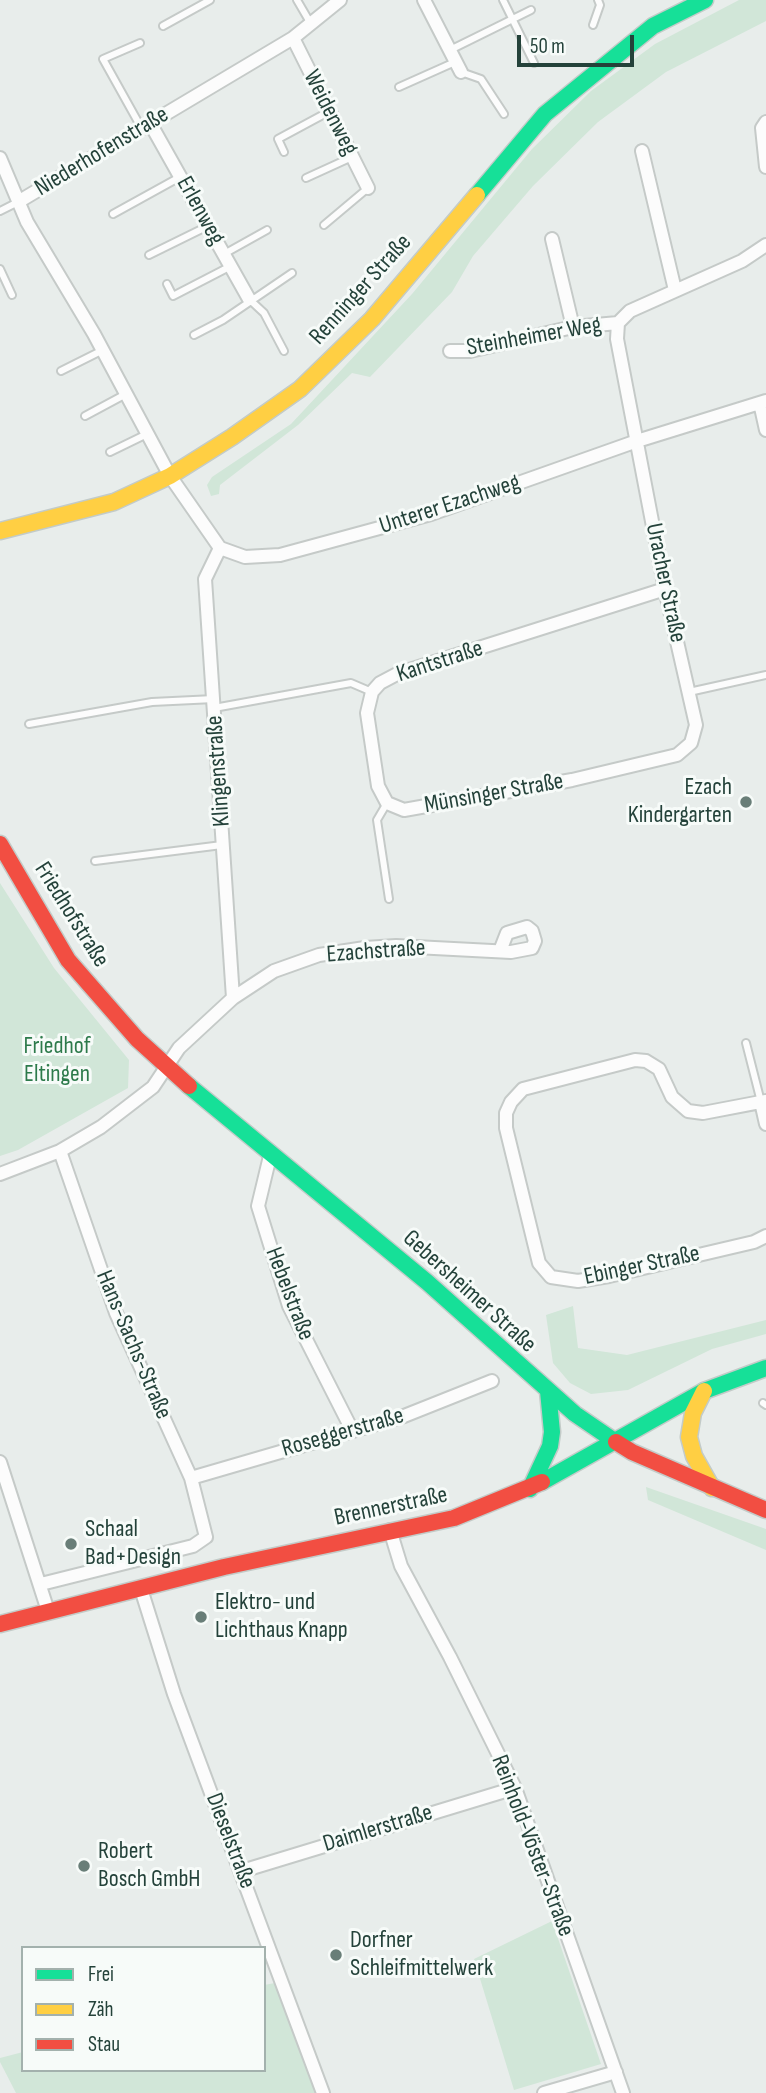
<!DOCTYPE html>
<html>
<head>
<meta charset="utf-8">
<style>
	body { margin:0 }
	#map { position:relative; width:766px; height:2093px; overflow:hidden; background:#e8edeb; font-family:"Sofia Sans Condensed",sans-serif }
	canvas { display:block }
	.legend { position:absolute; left:21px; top:1946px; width:245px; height:126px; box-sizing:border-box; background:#f7fbf9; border:2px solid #a3b1ad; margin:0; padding:9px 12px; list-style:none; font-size:21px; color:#24423a }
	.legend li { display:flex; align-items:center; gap:14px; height:35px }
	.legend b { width:35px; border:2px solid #a3b1ad }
	.scale { position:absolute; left:517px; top:35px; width:117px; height:32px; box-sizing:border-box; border:4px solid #24423a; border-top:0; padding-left:9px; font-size:21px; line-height:24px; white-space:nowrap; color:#24423a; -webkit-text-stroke:5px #f7fbf9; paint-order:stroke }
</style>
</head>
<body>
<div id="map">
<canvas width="766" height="2093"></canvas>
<ul class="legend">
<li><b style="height:9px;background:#16e098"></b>Frei</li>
<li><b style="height:9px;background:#ffcf43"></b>Zäh</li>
<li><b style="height:9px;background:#f24e42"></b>Stau</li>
</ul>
<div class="scale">50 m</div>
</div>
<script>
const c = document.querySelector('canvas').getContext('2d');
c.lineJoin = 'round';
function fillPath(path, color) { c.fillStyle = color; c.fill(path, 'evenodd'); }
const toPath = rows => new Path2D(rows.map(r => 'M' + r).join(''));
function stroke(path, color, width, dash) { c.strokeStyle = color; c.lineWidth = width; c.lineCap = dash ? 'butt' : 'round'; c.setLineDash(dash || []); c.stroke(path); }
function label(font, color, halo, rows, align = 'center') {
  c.font = font + ' "Sofia Sans Condensed",sans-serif'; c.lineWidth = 6; c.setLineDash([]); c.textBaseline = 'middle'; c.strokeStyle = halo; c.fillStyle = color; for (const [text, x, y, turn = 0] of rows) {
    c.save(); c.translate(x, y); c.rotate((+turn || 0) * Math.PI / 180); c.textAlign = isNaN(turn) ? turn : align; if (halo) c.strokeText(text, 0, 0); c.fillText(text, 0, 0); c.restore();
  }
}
const green = toPath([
	[739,0,766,0,766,21,666,72,598,122,533,186,473,256,452,292,370,377,352,373,298,425,220,485,219,494,211,496,207,485,212,477,291,424,412,294,532,149,591,91,655,44],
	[0,883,54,968,129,1060,128,1088,18,1150,0,1156],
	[573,1306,578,1348,627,1355,766,1320,766,1334,712,1349,628,1390,591,1394,570,1383,553,1363,546,1315],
	[646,1487,766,1529,766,1550,648,1500],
	[552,1921,601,2064,514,2090,474,1959],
	[275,1983,317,2093,16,2093,0,2062,0,2058,23,2052,23,2070,264,2070,264,1985]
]);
const lane = toPath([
	[297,0,311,24],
	[503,0,534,63],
	[593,25,600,5,598,0],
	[163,26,210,0],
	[140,43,103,59,142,129],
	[450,50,531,10],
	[461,72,481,79,504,114],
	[399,87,455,62],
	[284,152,278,139,330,111],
	[306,178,352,157],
	[0,211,18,202],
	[113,214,180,177],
	[324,225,368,188],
	[224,254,267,230],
	[149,255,208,226],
	[0,269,12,295],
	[167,284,173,296,231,266],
	[249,299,264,313,284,351],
	[194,335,223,320,292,273],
	[61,371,103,350],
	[85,416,126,394],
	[110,452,147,434],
	[689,692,766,675],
	[214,708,351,683,372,692],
	[29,724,152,702,214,699],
	[387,803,377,820,389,899],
	[95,861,222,845],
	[746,1043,761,1102],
	[763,1403,766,1405]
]);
const street = toPath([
	[424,0,461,72],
	[293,38,368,188],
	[766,122,762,128,766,167],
	[150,123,249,299],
	[642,151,675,290],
	[0,158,27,222,94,334,170,476,220,548,245,557,280,555,431,514,637,441,766,401],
	[18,202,293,38,340,0],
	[552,239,573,327],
	[450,351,470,351,573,327,618,323],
	[760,403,766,430],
	[220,548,205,579,233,998],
	[665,589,397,674,380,683,372,692,367,713,378,786,387,803,404,810,572,780,677,755,691,743,696,725,665,589,617,339,618,323,630,311,742,261,766,245],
	[766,1101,703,1113,688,1111,672,1097,659,1069,646,1061,635,1060,523,1089,511,1102,506,1113,506,1128,539,1263,551,1277,578,1281,609,1276,754,1242,766,1236],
	[761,1102,766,1124],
	[271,1152,258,1206,289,1306,352,1430],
	[0,1174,60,1151,101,1127,153,1087,179,1048,233,998,274,971,319,955,365,948,396,946,511,952,532,948,535,941,532,931,527,927,507,933,500,951],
	[0,1462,48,1611],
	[191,1478,404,1416,492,1381],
	[390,1530,401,1566,450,1657,515,1788,623,2093],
	[41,1584,193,1546,206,1537,191,1478,116,1313,60,1151],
	[141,1589,174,1694,323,2093],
	[242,1871,515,1788],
	[544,2093,616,2072]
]);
const fast = toPath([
	[477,195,545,114,653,26,705,0],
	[189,1086,427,1282,575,1414,616,1442],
	[542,1482,704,1391,766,1368],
	[530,1489,550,1446,552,1432,548,1391]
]);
const slow = toPath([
	[0,531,114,502,170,476,232,437,300,389,372,319,477,195],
	[704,1391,693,1413,689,1437,694,1456,712,1488]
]);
const jam = toPath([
	[0,844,68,960,137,1039,189,1086],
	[616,1442,632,1452,766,1510],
	[0,1624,224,1567,454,1518,542,1482]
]);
const markers = [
	[746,802,7,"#697e78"],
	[71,1544,7,"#697e78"],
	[201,1617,7,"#697e78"],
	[84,1866,7,"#697e78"],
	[336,1955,7,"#697e78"]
];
const streetNames = [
	["Weidenweg",330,113,63],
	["Niederhofenstraße",102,152,-31],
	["Erlenweg",200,211,61],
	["Renninger Straße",361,290,-48],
	["Steinheimer Weg",534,337,-10],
	["Unterer Ezachweg",450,505,-18],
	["Uracher Straße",665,583,78],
	["Kantstraße",440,662,-18],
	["Klingenstraße",219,771,-94],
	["Münsinger Straße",494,794,-10],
	["Friedhofstraße",71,915,58],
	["Ezachstraße",376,952,-4],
	["Ebinger Straße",642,1266,-12],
	["Gebersheimer Straße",469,1292,42],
	["Hebelstraße",289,1294,69],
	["Hans-Sachs-Straße",133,1345,67],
	["Roseggerstraße",343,1433,-16],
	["Brennerstraße",391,1507,-12],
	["Daimlerstraße",378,1829,-17],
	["Dieselstraße",230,1841,69],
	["Reinhold-Vöster-Straße",532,1846,69]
];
const poiNames = [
	["Ezach",732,788,"right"],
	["Kindergarten",732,816,"right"],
	["Schaal",85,1530],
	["Bad+Design",85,1558],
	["Elektro- und",215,1603],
	["Lichthaus Knapp",215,1631],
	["Robert",98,1852],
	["Bosch GmbH",98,1880],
	["Dorfner",350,1941],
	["Schleifmittelwerk",350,1969]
];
const parkNames = [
	["Friedhof",57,1047],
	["Eltingen",57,1075]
];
fillPath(green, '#d1e6d8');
stroke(lane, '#c5cac8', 10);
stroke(street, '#c5cac8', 16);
stroke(fast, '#c3cbc8', 19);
stroke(slow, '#c3cbc8', 19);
stroke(jam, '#c3cbc8', 19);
stroke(lane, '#fcfcfc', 6);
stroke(street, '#fcfcfc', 12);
stroke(fast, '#16e098', 16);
stroke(slow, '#ffcf43', 16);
stroke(jam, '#f24e42', 16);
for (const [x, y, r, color] of markers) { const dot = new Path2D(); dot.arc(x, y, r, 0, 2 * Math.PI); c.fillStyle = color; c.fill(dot); stroke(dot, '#f7fbf9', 2.5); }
label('24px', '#24423a', '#f7fbf9', streetNames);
label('24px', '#24423a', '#f7fbf9', poiNames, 'left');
label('24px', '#2d7a4b', '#f7fbf9', parkNames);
</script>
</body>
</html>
